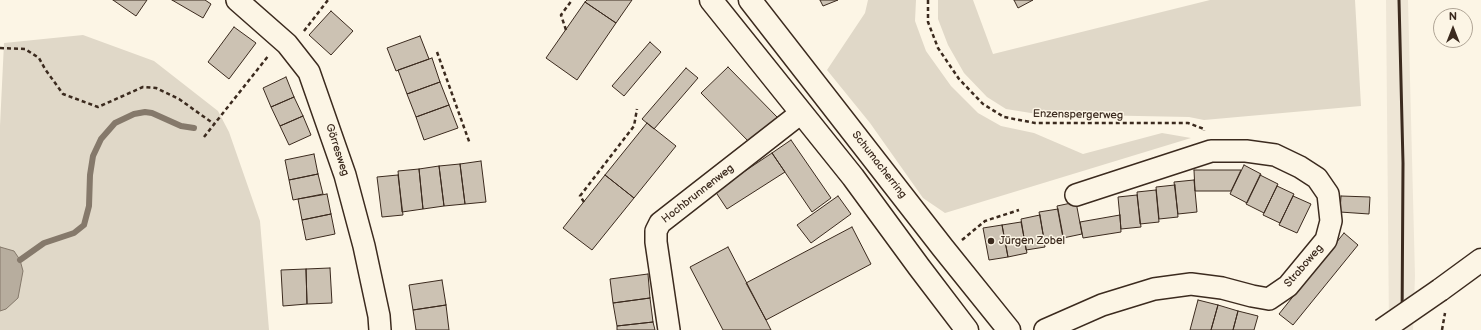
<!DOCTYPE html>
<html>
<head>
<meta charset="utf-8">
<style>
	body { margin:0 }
	#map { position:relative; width:1481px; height:330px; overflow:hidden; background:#fcf5e5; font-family:"Balsamiq Sans",sans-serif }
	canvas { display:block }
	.north { position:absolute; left:1433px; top:8px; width:40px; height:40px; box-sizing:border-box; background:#fcf5e5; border:1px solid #afa495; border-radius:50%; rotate:0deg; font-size:11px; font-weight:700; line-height:16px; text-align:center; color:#3b2a1e }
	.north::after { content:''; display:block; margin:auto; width:14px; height:18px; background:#3b2a1e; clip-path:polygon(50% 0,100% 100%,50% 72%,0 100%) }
</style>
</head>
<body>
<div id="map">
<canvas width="1481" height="330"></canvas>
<div class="north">N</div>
</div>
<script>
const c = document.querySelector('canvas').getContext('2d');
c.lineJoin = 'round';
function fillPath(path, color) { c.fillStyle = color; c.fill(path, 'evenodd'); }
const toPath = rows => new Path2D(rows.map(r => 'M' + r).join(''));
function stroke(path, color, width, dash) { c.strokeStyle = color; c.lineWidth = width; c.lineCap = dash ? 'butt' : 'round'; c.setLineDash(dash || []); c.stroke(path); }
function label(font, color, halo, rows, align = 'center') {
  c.font = font + ' "Balsamiq Sans",sans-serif'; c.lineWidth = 3; c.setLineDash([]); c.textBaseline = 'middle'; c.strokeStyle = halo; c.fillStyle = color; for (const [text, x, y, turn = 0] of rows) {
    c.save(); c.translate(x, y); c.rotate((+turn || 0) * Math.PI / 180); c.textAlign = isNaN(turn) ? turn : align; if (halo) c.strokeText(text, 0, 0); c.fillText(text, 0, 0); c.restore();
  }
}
const built = toPath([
	[1386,0,1408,0,1415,276,1413,330,1389,330]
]);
const green = toPath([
	[868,0,916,0,915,21,926,51,951,86,978,113,1001,126,1034,133,1083,154,1162,133,1191,138,945,213,923,198,870,123,827,70,865,13],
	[938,0,973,0,993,54,1210,0,1355,0,1361,106,1204,120,1189,117,1037,114,1006,109,987,97,964,73,948,45,938,19],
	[83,35,154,61,218,111,229,132,260,221,269,330,0,330,0,126,4,43]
]);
const water = toPath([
	[0,247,14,251,20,260,23,271,18,298,6,309,0,311,0,247]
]);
const stream = toPath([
	[20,260,44,243,74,233,84,225,89,206,90,175,93,156,101,139,115,123,134,114,145,112,152,113,181,126,194,128]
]);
const building = toPath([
	[113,0,147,0,136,16,113,0],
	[172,0,205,0,211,4,203,18,172,0],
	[587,0,632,0,616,23,585,2,587,0],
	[820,0,838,0,823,6,820,0],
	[1014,0,1033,0,1018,8,1014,0],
	[585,2,616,23,577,80,546,58,585,2],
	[331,11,353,31,331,55,309,35,331,11],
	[234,27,256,43,229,79,208,62,234,27],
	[420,36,429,59,396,71,387,48,420,36],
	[650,42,661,52,624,96,612,86,650,42],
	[432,58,440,82,407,94,398,70,432,58],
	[728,67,778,118,751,144,701,93,728,67],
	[686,68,698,78,654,129,642,119,686,68],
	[286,77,294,97,271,107,263,88,286,77],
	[440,82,449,105,416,117,407,94,440,82],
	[294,97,303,116,280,126,271,107,294,97],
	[449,105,458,128,424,140,416,117,449,105],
	[303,116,311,135,289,145,280,126,303,116],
	[647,123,676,146,634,198,605,175,647,123],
	[791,140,831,198,812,212,772,153,791,140],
	[772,153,785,172,727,209,715,191,772,153],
	[314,154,318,174,289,180,285,160,314,154],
	[481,161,486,202,465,204,460,164,481,161],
	[460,164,465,204,444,206,439,166,460,164],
	[1244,165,1261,174,1247,203,1230,194,1244,165],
	[439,166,444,206,423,209,419,169,439,166],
	[419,169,423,209,402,212,398,171,419,169],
	[1194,170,1241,170,1231,191,1195,191,1194,170],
	[318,174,323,194,293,200,289,180,318,174],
	[398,175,403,215,382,217,377,177,398,175],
	[605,175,634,198,592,250,563,228,605,175],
	[1260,175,1278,184,1264,213,1246,204,1260,175],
	[1194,180,1197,212,1178,214,1174,182,1194,180],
	[1175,185,1178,217,1159,219,1156,187,1175,185],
	[1277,186,1294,194,1280,223,1263,215,1277,186],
	[1156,190,1159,222,1140,224,1137,192,1156,190],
	[327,194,331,214,302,220,298,199,327,194],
	[1137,195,1141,227,1121,229,1118,197,1137,195],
	[838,196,851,214,811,243,797,225,838,196],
	[1293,196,1311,204,1297,233,1279,225,1293,196],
	[1341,196,1370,197,1369,214,1340,212,1341,196],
	[1076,202,1082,234,1063,238,1057,206,1076,202],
	[1058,209,1064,241,1045,244,1039,212,1058,209],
	[331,214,335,234,306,240,302,220,331,214],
	[1040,215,1045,247,1026,250,1021,219,1040,215],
	[1120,215,1121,232,1083,238,1080,222,1120,215],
	[1021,222,1027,253,1008,257,1002,225,1021,222],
	[1002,225,1008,257,989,260,983,228,1002,225],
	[852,227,871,264,766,320,746,283,852,227],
	[1344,233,1358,245,1293,325,1279,314,1344,233],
	[728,247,766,320,771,330,723,330,690,267,728,247],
	[330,268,332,303,307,304,306,269,330,268],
	[306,269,307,304,283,306,281,270,306,269],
	[648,274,650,298,613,303,610,279,648,274],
	[442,280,446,305,413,310,409,285,442,280],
	[650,298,653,322,617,326,613,303,650,298],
	[1198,300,1218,305,1211,330,1190,330,1198,300],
	[446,305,449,330,416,330,413,310,446,305],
	[1218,305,1238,311,1233,330,1211,330,1218,305],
	[1238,311,1258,316,1254,330,1233,330,1238,311],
	[653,322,655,330,617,330,617,326,653,322]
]);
const path = toPath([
	[928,0,928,22,938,48,959,79,983,104,1004,117,1035,123,1188,123,1204,129,1204,131],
	[566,30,561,15,572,0],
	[304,31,328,0],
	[0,48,25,49,39,58,45,69,63,94,98,107,143,87,156,88,179,99,214,124],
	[437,52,470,144],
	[204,137,269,55],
	[584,202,580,196,634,126,637,109],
	[962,240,985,221,1019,210],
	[1442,330,1445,313]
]);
const street = toPath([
	[237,0,287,44,309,72,345,175,364,246,379,316,380,330],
	[669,330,656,242,656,231,660,223,801,113],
	[1045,330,1102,305,1154,289,1191,284,1222,288,1252,296,1269,299,1288,286,1326,240,1331,221,1328,194,1317,178,1300,167,1275,155,1246,151,1211,151,1076,195]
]);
const secondary = toPath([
	[1440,290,1481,260]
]);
const primary = toPath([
	[711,0,853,177,919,267,967,330],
	[750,0,943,248,1009,330]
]);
const rail = toPath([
	[1399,0,1403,163,1402,330]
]);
const secondaryBridge = toPath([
	[1382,330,1440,290]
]);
const markers = [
	[991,241,4,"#3b2a1e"]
];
const streetNames = [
	["Enzenspergerweg",1078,115,1],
	["Görresweg",337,150,72],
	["Schumacherring",879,165,52],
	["Hochbrunnenweg",698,194,-38],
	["Straboweg",1304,266,-49]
];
const poiNames = [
	["Jürgen Zobel",999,241]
];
fillPath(built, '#eee6d6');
fillPath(green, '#e0d8c8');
fillPath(water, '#b7ad9e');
stroke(water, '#85796b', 1);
stroke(stream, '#85796b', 6);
fillPath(building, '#ccc2b3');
stroke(building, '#3b2a1e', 1);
stroke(street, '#3b2a1e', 24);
stroke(secondary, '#3b2a1e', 25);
stroke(primary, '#3b2a1e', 25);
stroke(path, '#3b2a1e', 2.5, [4, 3]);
stroke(street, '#fcf5e5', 21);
stroke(secondary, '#fcf5e5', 22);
stroke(primary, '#fcf5e5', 22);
stroke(rail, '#3b2a1e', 3);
stroke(secondaryBridge, '#3b2a1e', 25, []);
stroke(secondaryBridge, '#fcf5e5', 22);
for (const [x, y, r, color] of markers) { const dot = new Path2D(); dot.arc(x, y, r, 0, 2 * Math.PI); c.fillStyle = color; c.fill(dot); stroke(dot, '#fcf5e5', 1.5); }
label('11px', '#3b2a1e', '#fcf5e5', streetNames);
label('11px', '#3b2a1e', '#fcf5e5', poiNames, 'left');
</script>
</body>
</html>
